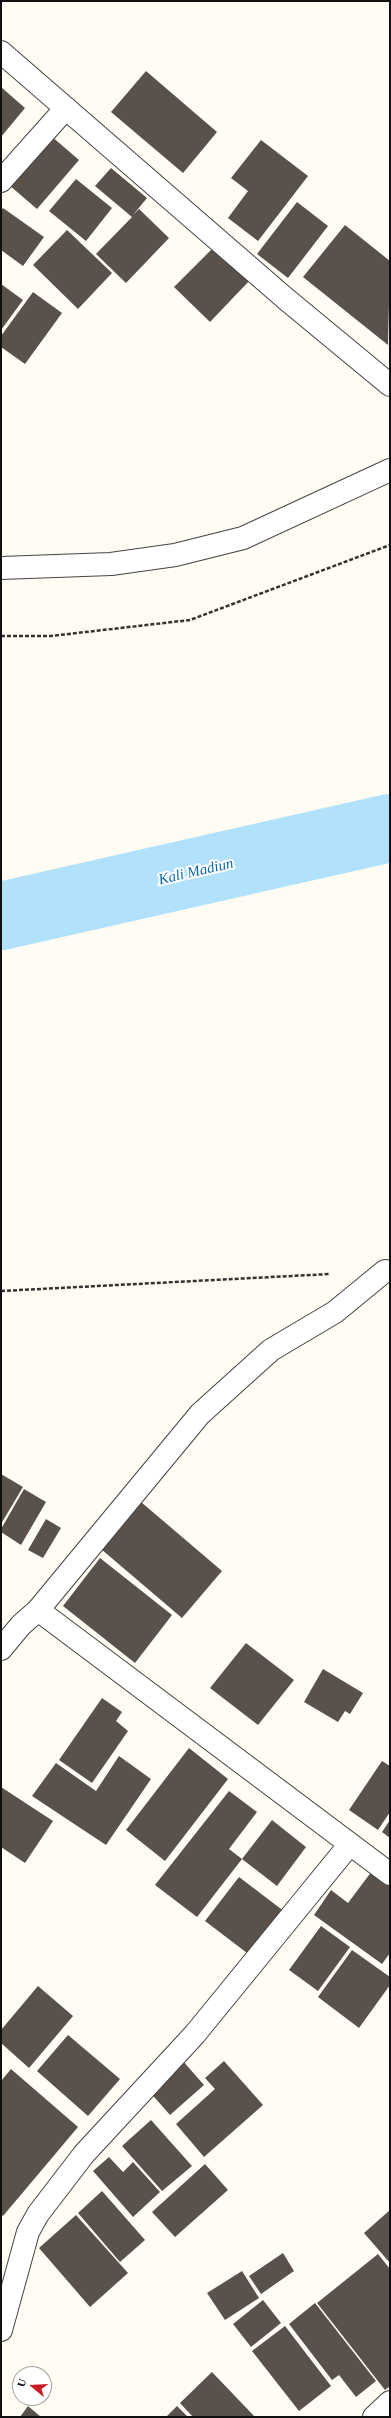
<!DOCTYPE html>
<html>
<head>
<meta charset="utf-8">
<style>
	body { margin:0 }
	#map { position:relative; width:391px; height:2418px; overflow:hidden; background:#fffdf3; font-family:Georgia,serif }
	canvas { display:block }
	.frame { position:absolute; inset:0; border:2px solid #101010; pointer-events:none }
	.north { position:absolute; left:12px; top:2366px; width:40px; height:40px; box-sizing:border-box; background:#fff; border:1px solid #9f9f9f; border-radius:50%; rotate:288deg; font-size:11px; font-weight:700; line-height:16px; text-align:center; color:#101010 }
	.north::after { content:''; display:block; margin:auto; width:14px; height:18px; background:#ce1a24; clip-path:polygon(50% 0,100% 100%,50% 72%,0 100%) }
</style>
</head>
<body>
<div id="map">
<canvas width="391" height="2418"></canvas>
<div class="frame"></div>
<div class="north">U</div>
</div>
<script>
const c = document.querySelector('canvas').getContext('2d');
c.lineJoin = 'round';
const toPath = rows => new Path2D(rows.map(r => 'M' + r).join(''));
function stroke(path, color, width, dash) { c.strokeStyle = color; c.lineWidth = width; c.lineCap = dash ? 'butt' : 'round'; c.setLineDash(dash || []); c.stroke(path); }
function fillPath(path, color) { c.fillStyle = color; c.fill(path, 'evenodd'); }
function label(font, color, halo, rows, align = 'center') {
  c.font = font + ' Georgia,serif'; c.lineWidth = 4; c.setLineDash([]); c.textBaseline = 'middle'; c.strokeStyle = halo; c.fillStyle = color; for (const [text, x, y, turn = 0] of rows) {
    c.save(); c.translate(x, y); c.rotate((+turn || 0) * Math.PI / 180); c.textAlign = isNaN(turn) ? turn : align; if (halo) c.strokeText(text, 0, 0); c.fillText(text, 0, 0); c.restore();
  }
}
const river = toPath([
	[1,916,390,828]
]);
const building = toPath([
	[146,71,217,132,183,173,111,112],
	[1,87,25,108,1,137],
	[50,135,79,160,37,209,9,185],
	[261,140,308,176,258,241,228,218,248,191,231,178],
	[111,168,147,198,133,215,139,209,169,238,126,283,96,254,132,217,95,186],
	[76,179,112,208,86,241,49,211],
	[297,202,328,226,288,278,257,254],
	[3,208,44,237,23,266,1,250,1,211],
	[345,225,390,261,388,345,303,277],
	[67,230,112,273,78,309,33,265],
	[216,245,251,279,210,322,174,287],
	[1,284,23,300,1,330],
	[33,292,62,313,25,364,1,347,1,336],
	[1,1474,23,1487,1,1524],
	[24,1489,46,1502,21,1545,1,1532,1,1529],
	[141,1502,222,1571,182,1618,101,1549],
	[46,1519,61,1528,43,1558,28,1550],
	[100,1558,172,1615,135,1663,63,1606],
	[246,1643,294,1680,258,1725,210,1688],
	[323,1669,363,1693,350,1714,345,1711,338,1722,304,1702],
	[102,1698,122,1712,116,1721,128,1731,92,1783,59,1760],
	[189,1748,228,1779,165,1861,126,1830],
	[119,1756,151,1779,106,1845,32,1796,56,1763,96,1791],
	[382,1761,390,1766,390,1812,378,1830,349,1810],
	[1,1787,53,1821,25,1863,1,1847],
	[229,1791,257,1812,229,1849,242,1859,197,1917,155,1885],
	[272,1820,306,1847,277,1886,242,1859],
	[390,1820,390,1838,382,1832],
	[372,1871,390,1884,390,1953,382,1964,314,1915,331,1890,348,1903],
	[239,1877,285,1912,251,1956,205,1921],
	[321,1926,350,1947,318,1991,289,1970],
	[352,1950,390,1977,390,1985,359,2028,318,1997],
	[38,1986,73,2016,29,2068,1,2043,1,2030],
	[68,2035,120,2079,88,2116,37,2071],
	[182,2060,204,2085,170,2115,148,2090],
	[224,2061,263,2105,204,2157,176,2124,215,2089,205,2078],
	[11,2069,78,2127,3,2216,1,2214,1,2081],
	[151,2120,192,2166,162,2191,122,2146],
	[109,2157,123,2172,133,2162,160,2192,133,2217,93,2171],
	[205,2164,228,2190,175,2237,152,2212],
	[102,2191,145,2240,120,2262,78,2213],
	[390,2210,390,2263,364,2233],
	[76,2215,128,2273,90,2307,39,2248],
	[283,2253,294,2271,261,2294,249,2276],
	[378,2254,390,2269,390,2386,385,2390,317,2303],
	[242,2271,259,2298,225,2320,207,2293],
	[263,2300,281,2323,251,2347,233,2324],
	[315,2303,376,2381,356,2397,339,2375,332,2380,289,2324],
	[285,2326,331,2386,299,2411,252,2351],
	[212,2372,255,2417,193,2417,180,2403],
	[28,2406,41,2417,20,2417],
	[177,2406,188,2417,166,2417]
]);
const path = toPath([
	[1,636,51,636,190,620,390,545],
	[1,1291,330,1274]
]);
const minor = toPath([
	[1,52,286,299,390,385],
	[1,181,66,108],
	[1,568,111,564,175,555,243,538,390,470],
	[38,1610,200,1414,271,1350,335,1312,385,1271],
	[1,1649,21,1625,38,1610,390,1874],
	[1,2330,28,2232,38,2214,84,2154,195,2034,350,1844],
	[374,2417,390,2402]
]);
const waterNames = [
	["Kali Madiun",196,872,-13]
];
stroke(river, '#b2e1fb', 68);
fillPath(building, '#5a514b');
stroke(minor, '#434343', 24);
stroke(path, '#323232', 2.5, [4, 2]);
stroke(minor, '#fff', 22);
label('italic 15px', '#0c69af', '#fff', waterNames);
</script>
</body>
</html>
